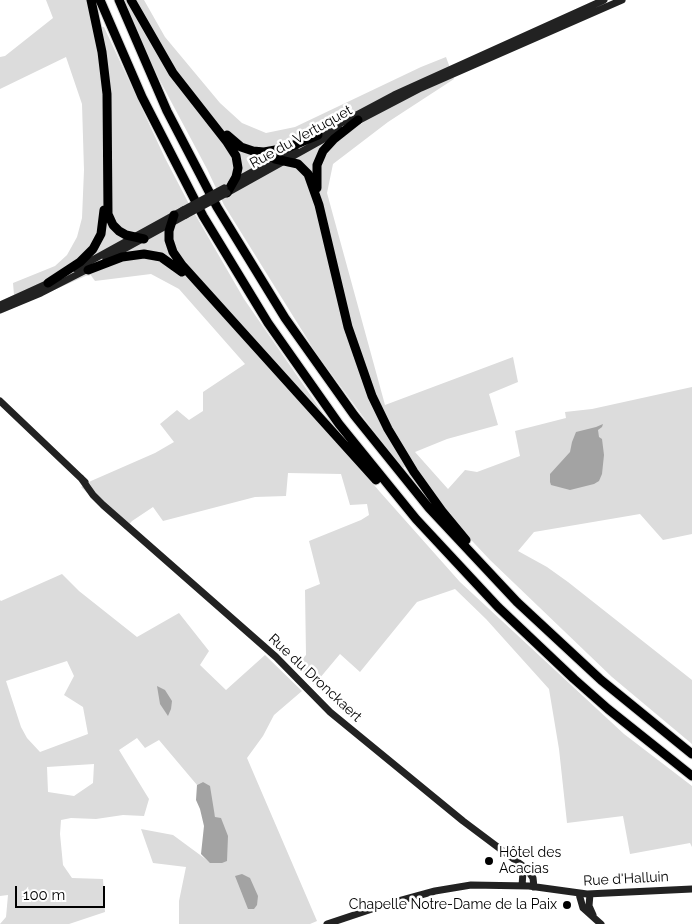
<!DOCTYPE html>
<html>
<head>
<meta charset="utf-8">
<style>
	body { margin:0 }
	#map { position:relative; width:692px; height:924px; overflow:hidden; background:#fff; font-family:Raleway,sans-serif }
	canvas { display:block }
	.scale { position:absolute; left:15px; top:886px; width:90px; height:22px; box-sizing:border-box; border:2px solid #000; border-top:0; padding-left:6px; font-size:15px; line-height:18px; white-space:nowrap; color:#000; -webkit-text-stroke:4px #fff; paint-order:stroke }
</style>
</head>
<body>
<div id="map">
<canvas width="692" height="924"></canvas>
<div class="scale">100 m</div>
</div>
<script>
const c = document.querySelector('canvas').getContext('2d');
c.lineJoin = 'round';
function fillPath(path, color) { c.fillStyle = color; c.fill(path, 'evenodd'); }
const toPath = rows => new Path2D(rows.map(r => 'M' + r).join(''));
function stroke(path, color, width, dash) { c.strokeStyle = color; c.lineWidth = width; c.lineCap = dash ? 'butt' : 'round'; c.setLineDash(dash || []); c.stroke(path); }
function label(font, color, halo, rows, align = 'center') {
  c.font = font + ' Raleway,sans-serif'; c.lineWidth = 5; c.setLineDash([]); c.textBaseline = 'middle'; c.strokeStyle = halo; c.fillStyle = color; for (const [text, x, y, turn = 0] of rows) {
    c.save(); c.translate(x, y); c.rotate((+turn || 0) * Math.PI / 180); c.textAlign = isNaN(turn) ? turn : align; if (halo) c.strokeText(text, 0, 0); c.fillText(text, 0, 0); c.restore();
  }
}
const green = toPath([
	[46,0,86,0,92,27,104,27,165,158,188,202,244,299,323,413,317,418,380,492,460,582,624,734,692,786,692,847,690,843,630,854,623,816,567,823,559,749,549,689,486,619,455,589,417,602,360,672,340,654,314,685,297,665,306,655,305,590,320,584,309,541,361,520,369,515,367,504,350,505,341,474,288,473,286,496,255,497,163,521,153,507,132,521,125,529,81,487,91,481,155,453,174,442,160,424,177,410,189,420,203,411,203,392,245,364,179,289,151,274,95,281,90,274,0,314,0,301,14,295,13,283,55,266,67,255,77,237,82,218,84,170,82,104,66,57,0,89,0,57,5,56,53,18],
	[124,0,144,0,165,37,220,103,242,123,266,133,295,127,421,67,446,57,454,79,388,122,333,164,327,193,385,405,513,357,518,382,489,394,498,425,447,439,415,452,448,489,465,470,477,472,520,456,515,431,566,418,565,412,592,409,692,387,692,534,663,540,640,514,534,532,518,551,547,567,568,582,692,680,692,744,612,677,490,560,459,527,412,461,403,468,372,429,316,353,224,205,207,169,158,77],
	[62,574,79,591,137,637,179,613,209,651,200,665,226,690,265,655,302,691,274,715,263,736,247,758,317,921,310,924,179,924,179,901,186,867,153,863,141,829,173,835,211,863,215,817,203,782,197,785,159,740,145,748,137,738,119,750,149,799,144,816,123,815,96,819,71,818,61,820,60,834,63,865,72,878,103,879,105,912,69,924,0,924,6,917,8,895,0,896,0,600,1,601],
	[67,661,74,676,64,695,83,707,88,734,40,752,27,738,21,727,6,681],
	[94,764,93,783,74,796,48,792,47,767]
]);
const water = toPath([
	[603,424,602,427,598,430,599,437,602,439,604,455,602,474,599,481,594,484,570,490,551,485,550,482,550,474,570,452,572,442,576,432,596,427],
	[157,686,165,690,172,701,171,709,168,716,160,704],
	[203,782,210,786,215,817,221,818,228,836,227,861,222,863,210,863,201,854,204,826,200,809,196,800,197,785],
	[242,874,250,878,258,896,257,905,254,909,248,909,235,876]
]);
const secondary = toPath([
	[354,123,421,88,622,0],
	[315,137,394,95,604,0],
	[232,183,295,148],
	[227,193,340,130],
	[106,259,186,215],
	[76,269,183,210],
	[0,305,53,281],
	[0,310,41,293,90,268],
	[0,401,85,482],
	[81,478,93,495,103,505,276,657,330,712,463,821,527,869,533,878,534,887],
	[519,864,523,872,522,886],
	[579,894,583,908,601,924],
	[590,894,589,906,593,915],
	[327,924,384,905,435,891,471,885,529,886,587,894,692,889]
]);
const highway = toPath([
	[91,0,102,52,107,94,108,214,113,225,119,231,126,235,144,239],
	[100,0,142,97,203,216,268,323,339,424,416,519,498,607,574,679,608,709,692,776],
	[119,0,167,111,217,207,285,318,354,415,429,508,517,602,601,680,692,754],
	[131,0,173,73,227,142,236,156,238,168,236,177,227,193],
	[227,135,241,147,253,151,264,152,287,148,318,135],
	[275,159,298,164,308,174,319,205,348,327,372,396,388,429,414,472,442,511,466,540],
	[317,188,317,165,323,151,334,139,358,120],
	[174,215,169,231,169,240,173,252,182,265,376,480],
	[88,270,122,257,144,254,161,257,182,272],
	[48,283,80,262,93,249,101,234,104,210]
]);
const secondaryBridge = toPath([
	[183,210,224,188],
	[186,215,227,193]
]);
const markers = [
	[489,861,5,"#000"],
	[567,905,5,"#000"]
];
const streetNames = [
	["Rue du Vertuquet",301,137,-29],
	["Rue du Dronckaert",315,678,43],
	["Rue d'Halluin",626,879,-3]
];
const poiNames = [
	["Hôtel des",499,853],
	["Acacias",499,869],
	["Chapelle Notre-Dame de la Paix",557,905,"right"]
];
fillPath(green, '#dcdcdc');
fillPath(water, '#a3a3a3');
stroke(highway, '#dbdbdb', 11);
stroke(secondary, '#222', 7);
stroke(highway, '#000', 9);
stroke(secondaryBridge, '#222', 7);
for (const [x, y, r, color] of markers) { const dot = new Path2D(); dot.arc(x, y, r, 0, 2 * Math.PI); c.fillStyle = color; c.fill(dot); stroke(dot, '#fff', 2); }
label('14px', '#000', '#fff', streetNames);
label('14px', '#000', '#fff', poiNames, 'left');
</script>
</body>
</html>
